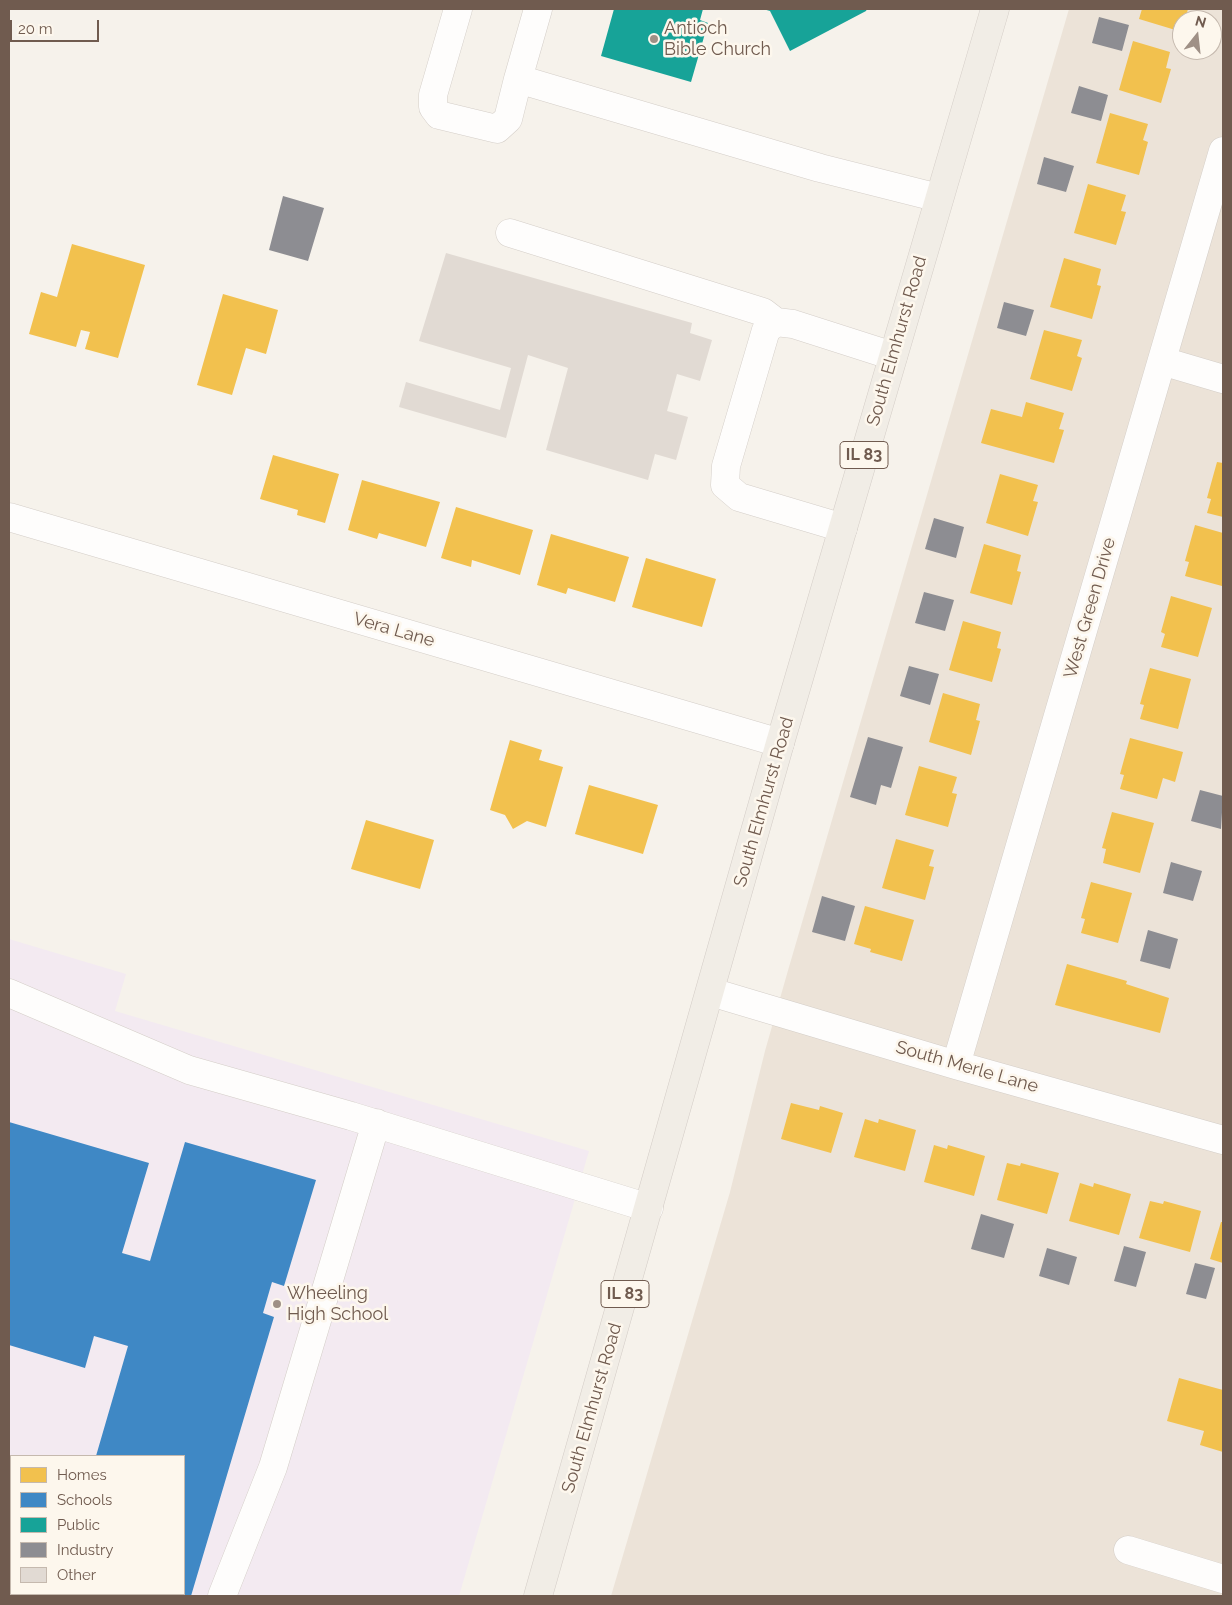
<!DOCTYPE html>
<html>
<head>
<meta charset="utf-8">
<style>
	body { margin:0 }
	#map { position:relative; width:1232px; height:1605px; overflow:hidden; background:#f6f2eb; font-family:Raleway,sans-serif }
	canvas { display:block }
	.frame { position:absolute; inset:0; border:10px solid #705b4f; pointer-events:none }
	.legend { position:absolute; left:10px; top:1455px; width:175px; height:140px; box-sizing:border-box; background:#fdf7ed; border:1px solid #c5b9ae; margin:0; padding:6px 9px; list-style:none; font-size:15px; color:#705b4f }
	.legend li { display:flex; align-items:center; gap:10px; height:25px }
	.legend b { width:25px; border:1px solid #c5b9ae }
	.north { position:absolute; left:1172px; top:10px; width:50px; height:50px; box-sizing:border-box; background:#fdf7ed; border:1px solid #c5b9ae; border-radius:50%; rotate:16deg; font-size:14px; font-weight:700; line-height:20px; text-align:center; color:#705b4f }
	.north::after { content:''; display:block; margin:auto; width:18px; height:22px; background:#9f9086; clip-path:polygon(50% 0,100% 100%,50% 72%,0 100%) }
	.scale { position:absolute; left:10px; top:20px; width:89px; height:22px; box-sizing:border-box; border:2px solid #705b4f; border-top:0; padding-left:6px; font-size:15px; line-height:18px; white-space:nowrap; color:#705b4f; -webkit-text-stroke:4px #fdf7ed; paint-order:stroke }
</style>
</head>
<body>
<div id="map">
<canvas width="1232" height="1605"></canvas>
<div class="frame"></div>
<ul class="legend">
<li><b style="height:14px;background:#f2c14e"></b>Homes</li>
<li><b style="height:14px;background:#3f88c5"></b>Schools</li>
<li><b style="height:14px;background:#17a398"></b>Public</li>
<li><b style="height:14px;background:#8d8d92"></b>Industry</li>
<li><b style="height:14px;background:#e1dad3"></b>Other</li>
</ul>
<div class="north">N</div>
<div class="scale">20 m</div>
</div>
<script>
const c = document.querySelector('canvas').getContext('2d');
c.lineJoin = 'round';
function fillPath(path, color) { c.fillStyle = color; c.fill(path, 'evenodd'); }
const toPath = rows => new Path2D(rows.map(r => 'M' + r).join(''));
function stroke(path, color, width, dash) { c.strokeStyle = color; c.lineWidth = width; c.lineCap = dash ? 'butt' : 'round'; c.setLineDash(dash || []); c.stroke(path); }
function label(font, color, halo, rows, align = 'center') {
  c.font = font + ' Raleway,sans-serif'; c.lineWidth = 5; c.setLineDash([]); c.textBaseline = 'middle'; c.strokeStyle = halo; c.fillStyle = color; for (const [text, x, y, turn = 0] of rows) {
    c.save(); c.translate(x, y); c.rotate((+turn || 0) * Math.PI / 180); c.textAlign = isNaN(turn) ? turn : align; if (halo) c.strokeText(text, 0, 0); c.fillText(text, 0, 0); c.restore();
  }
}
const residential = toPath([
	[1069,9,1223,9,1223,1596,611,1596,730,1192,765,1051,789,967],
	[1182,20,1212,20,1212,50,1182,50]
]);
const education = toPath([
	[9,939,126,974,115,1011,589,1151,459,1596,9,1596],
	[11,1456,184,1456,184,1594,11,1594]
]);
const homes = toPath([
	[1142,9,1188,9,1185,20,1182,20,1182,32,1139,19],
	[1133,41,1170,52,1166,68,1171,69,1161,103,1119,90],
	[1110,113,1148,124,1143,140,1148,142,1139,175,1096,163],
	[1088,184,1126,195,1121,211,1126,212,1116,245,1074,233],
	[72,244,145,265,118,358,85,349,90,332,81,330,76,347,29,334,41,292,57,297],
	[1064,258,1101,269,1097,285,1101,286,1092,319,1050,307],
	[223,294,278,310,266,354,246,348,232,395,197,385],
	[1044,330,1082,340,1077,356,1082,358,1072,391,1030,379],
	[1026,402,1064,413,1059,429,1064,430,1054,463,981,443,991,409,1022,417],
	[273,455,339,474,325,523,297,515,298,510,260,499],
	[1217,462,1223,463,1223,517,1207,513,1211,499,1207,498],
	[1000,474,1038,485,1033,501,1038,502,1028,536,986,523],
	[362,480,440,502,426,547,379,533,377,539,348,530],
	[456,507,533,530,520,575,472,560,471,567,441,558],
	[1195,525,1223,533,1222,586,1185,576,1189,562,1185,561],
	[551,534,629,557,615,602,568,588,566,594,537,585],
	[984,544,1021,555,1017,571,1021,572,1012,605,970,593],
	[646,558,716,579,702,627,632,607],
	[1171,596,1212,608,1198,657,1161,647,1165,634,1161,632],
	[963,621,1001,632,997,648,1001,649,992,682,949,670],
	[1150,668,1191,679,1178,729,1140,719,1144,705,1140,704],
	[943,693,980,704,976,720,980,721,971,755,929,742],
	[1130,738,1183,752,1175,782,1163,778,1157,799,1120,789,1124,775,1120,774],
	[510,740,542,750,539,760,563,767,546,827,527,821,513,829,505,815,490,810],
	[919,766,957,777,952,793,957,794,948,827,905,815],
	[589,785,658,805,643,854,575,834],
	[1112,812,1154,823,1140,873,1103,863,1106,849,1102,848],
	[366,820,434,840,420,889,351,869],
	[896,839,934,850,929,866,934,867,925,900,882,888],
	[1091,882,1132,893,1118,943,1081,933,1085,919,1081,918],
	[865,906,914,920,902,961,870,952,871,949,854,944],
	[1067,964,1127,981,1126,984,1169,998,1160,1033,1055,1005],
	[791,1103,819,1110,820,1106,843,1113,831,1153,781,1139],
	[865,1119,878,1123,879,1119,916,1130,905,1171,854,1157],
	[934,1145,947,1149,948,1145,985,1156,974,1196,924,1182],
	[1007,1163,1020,1166,1021,1163,1059,1173,1047,1214,997,1200],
	[1080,1183,1093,1187,1094,1183,1131,1194,1119,1235,1069,1221],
	[1150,1201,1163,1204,1164,1201,1201,1211,1190,1252,1139,1238],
	[1221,1222,1223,1222,1223,1263,1210,1259],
	[1179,1378,1223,1390,1223,1452,1200,1445,1204,1431,1167,1421]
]);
const schools = toPath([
	[9,1122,149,1163,122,1253,150,1261,185,1142,316,1180,284,1286,272,1282,263,1313,274,1317,191,1596,152,1594,184,1594,184,1456,96,1456,128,1346,94,1336,85,1368,9,1345],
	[9,1579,11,1580,11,1594,59,1594,65,1596,9,1596],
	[96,1594,144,1594,144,1596,95,1596]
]);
const public = toPath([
	[614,9,703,9,700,20,708,23,691,82,601,56],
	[763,9,867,9,866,11,790,51,770,11]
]);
const industry = toPath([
	[1099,17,1129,25,1122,51,1092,43],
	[1079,86,1108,95,1101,121,1071,113],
	[1044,157,1074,166,1066,192,1037,184],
	[283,196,324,208,308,261,269,250],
	[1004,302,1034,310,1026,336,997,328],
	[934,518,964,527,956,558,925,549],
	[924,592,954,600,945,631,915,623],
	[909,666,939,674,930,705,900,696],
	[868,737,903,747,891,788,881,785,876,805,850,797],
	[1200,790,1223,796,1221,829,1191,821],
	[1171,862,1202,871,1193,901,1163,893],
	[822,896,855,906,845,941,812,932],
	[1148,930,1178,939,1170,969,1140,961],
	[981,1214,1014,1224,1004,1258,971,1249],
	[1124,1246,1146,1252,1136,1287,1114,1281],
	[1047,1248,1077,1257,1069,1285,1039,1276],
	[1195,1263,1215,1268,1206,1299,1186,1294]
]);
const building = toPath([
	[446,253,692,323,690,333,712,340,700,381,677,374,667,411,688,417,676,460,655,454,648,480,546,450,568,368,528,355,506,438,399,407,406,382,500,410,511,368,419,341]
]);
const minor = toPath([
	[458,9,433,95,433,107,439,115,497,129,508,119,518,79],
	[538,9,518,79,820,168,939,198],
	[510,233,763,312,776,322],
	[1162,361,1223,379],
	[9,517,780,743],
	[843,528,739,497,725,485,726,466,766,330,776,322,793,324,893,356],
	[711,992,956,1065,1223,1140],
	[9,993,189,1070,351,1116,649,1208],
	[956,1065,1223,151],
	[1128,1550,1223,1579],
	[222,1596,273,1467,376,1123]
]);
const major = toPath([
	[538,1596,780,743,995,9]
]);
const markers = [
	[654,39,5,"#9f9086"],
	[277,1304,5,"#9f9086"]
];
const shields = [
	[864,455,48],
	[625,1294,48]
];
const shieldNames = [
	["IL 83",864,455],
	["IL 83",625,1294]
];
const poiNames = [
	["Antioch",664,29],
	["Bible Church",664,50],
	["Wheeling",287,1294],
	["High School",287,1315]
];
const streetNames = [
	["South Elmhurst Road",897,341,-74],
	["West Green Drive",1090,608,-74],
	["Vera Lane",394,630,16],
	["South Elmhurst Road",764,802,-74],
	["South Merle Lane",967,1067,16],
	["South Elmhurst Road",592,1408,-74]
];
fillPath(residential, '#ece3d8');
fillPath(education, '#f3eaf1');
fillPath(homes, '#f2c14e');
fillPath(schools, '#3f88c5');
fillPath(public, '#17a398');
fillPath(industry, '#8d8d92');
fillPath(building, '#e1dad3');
stroke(minor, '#d4cec8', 29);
stroke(major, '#d4cdc7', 29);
stroke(minor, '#fefdfc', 28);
stroke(major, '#f1ede6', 28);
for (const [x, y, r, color] of markers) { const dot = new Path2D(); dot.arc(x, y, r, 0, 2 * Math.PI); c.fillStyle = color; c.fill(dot); stroke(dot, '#fdf7ed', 2); }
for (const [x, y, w] of shields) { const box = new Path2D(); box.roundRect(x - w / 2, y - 13.5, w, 27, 4); c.fillStyle = '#fdf7ed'; c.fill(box); stroke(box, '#705b4f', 1); }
label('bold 16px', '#705b4f', null, shieldNames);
label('18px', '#705b4f', '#fdf7ed', poiNames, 'left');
label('18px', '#705b4f', '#fdf7ed', streetNames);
</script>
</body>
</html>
